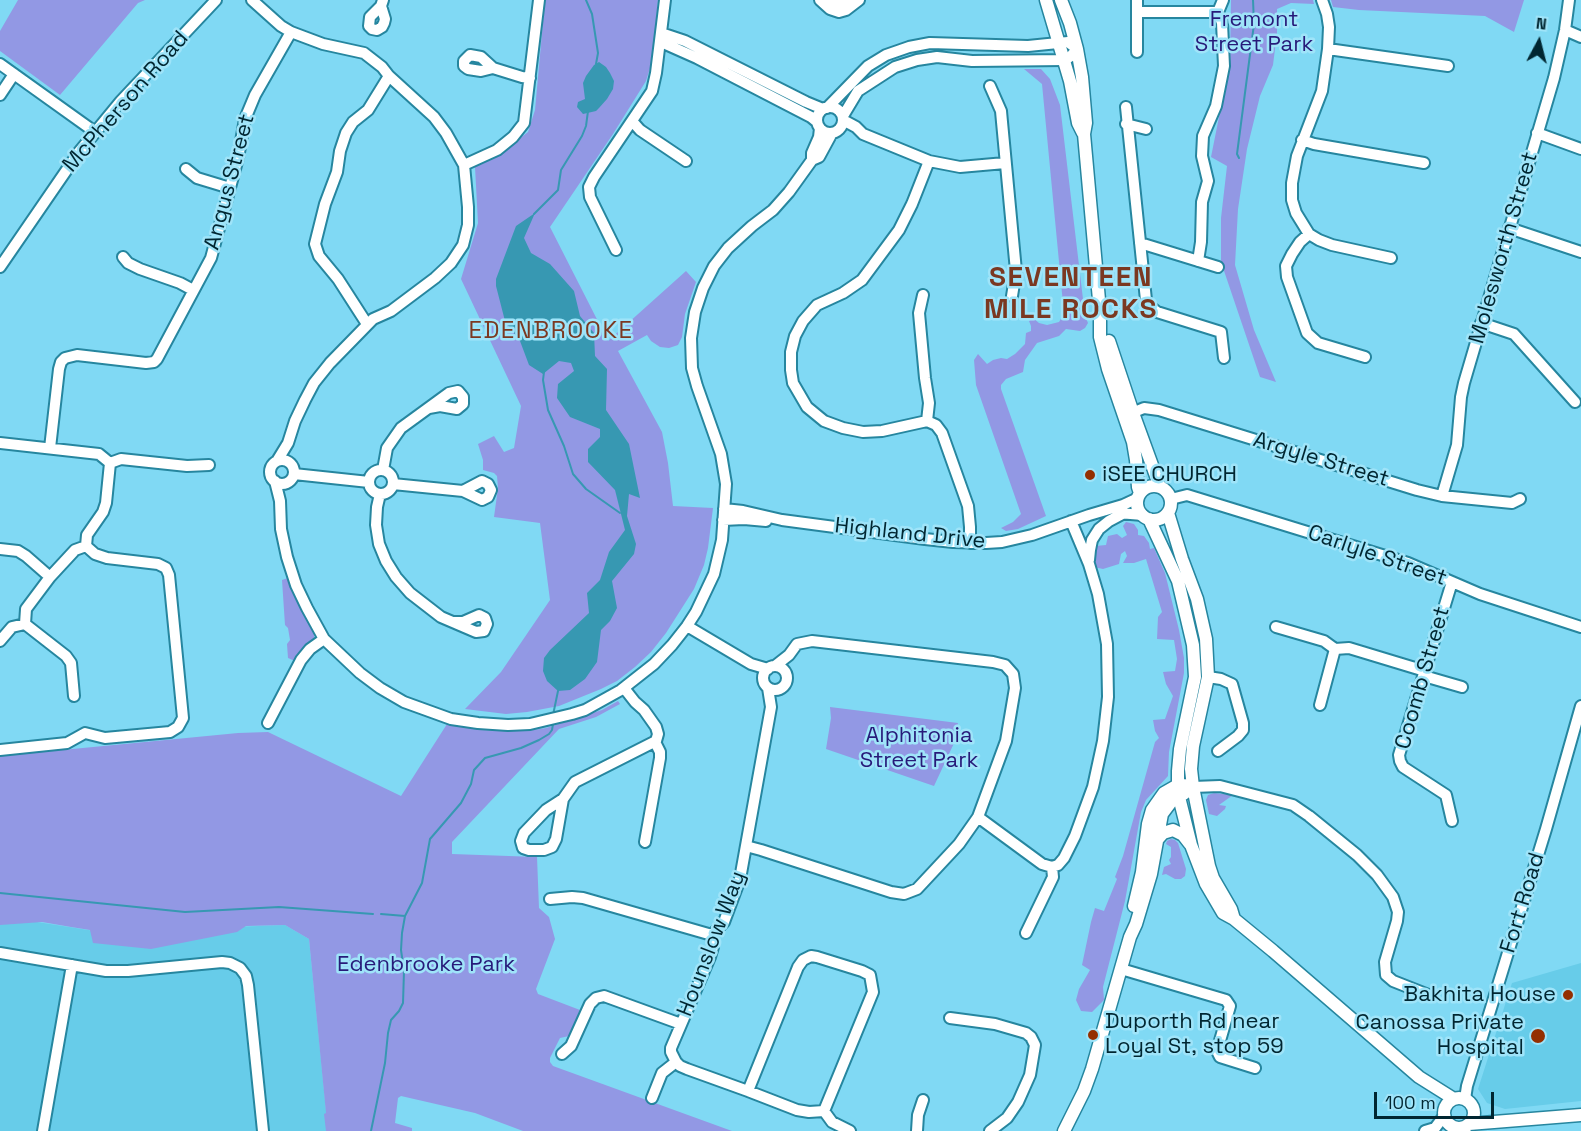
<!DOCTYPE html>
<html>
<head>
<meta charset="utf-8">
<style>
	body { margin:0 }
	#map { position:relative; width:1581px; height:1131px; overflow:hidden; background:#80d9f4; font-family:"Space Grotesk",sans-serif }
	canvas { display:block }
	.north { position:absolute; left:1509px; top:12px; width:60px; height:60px; -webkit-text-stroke:4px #9fe4f9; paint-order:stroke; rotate:7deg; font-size:16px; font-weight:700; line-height:24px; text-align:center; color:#002631 }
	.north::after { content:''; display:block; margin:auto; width:21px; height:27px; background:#002631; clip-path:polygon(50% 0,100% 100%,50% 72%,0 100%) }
	.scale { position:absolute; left:1374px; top:1092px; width:120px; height:27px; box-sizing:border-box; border:3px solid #002631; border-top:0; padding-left:8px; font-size:18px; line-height:21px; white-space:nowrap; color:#002631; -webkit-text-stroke:4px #9fe4f9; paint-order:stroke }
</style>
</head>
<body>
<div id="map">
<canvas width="1581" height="1131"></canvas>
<div class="north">N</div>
<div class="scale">100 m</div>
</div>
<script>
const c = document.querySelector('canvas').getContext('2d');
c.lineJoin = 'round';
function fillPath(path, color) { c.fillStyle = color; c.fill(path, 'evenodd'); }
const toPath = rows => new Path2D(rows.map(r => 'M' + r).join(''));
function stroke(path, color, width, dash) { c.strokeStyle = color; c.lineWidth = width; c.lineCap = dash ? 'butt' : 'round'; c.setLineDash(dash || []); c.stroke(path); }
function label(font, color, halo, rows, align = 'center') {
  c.font = font + ' "Space Grotesk",sans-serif'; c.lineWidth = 5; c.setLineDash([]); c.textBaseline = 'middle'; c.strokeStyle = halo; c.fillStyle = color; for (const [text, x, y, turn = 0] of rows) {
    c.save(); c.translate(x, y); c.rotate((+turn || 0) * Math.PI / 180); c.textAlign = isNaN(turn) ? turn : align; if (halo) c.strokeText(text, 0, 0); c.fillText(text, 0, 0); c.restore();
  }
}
const built = toPath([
	[0,918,31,921,101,932,285,925,309,939,328,1131,0,1131],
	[1581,963,1581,1101,1505,1109,1487,1103,1478,1089,1512,983]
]);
const green = toPath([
	[18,0,145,0,138,3,60,95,0,51,0,31],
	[545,0,658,0,652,62,646,81,613,134,550,227,608,341,686,271,696,282,685,314,682,337,678,345,669,348,660,347,651,341,647,335,618,351,662,432,668,463,673,506,713,508,708,548,704,565,694,589,666,633,651,652,635,667,617,681,601,689,559,706,527,712,506,714,465,709,501,672,550,600,540,523,494,517,498,488,497,476,494,473,483,470,483,460,478,444,494,436,504,452,514,448,521,406,461,279,478,223,475,167,502,152,528,132,535,110],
	[1231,0,1313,0,1314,4,1291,3,1277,9,1277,33,1273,65,1260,96,1247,149,1238,209,1235,265,1254,330,1276,382,1260,377,1221,262,1221,218,1227,166,1211,157,1230,62],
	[1331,0,1524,0,1514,32,1485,16,1359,10,1333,7],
	[1024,69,1041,69,1050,79,1060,105,1085,316,1088,323,1085,328,1080,331,1066,329,1059,336,1037,343,1025,360,1023,372,1006,379,1001,385,1001,389,1046,516,1018,529,1006,531,1001,528,1013,522,1021,514,976,385,974,360,978,354,987,364,993,360,1001,358,1007,359,1015,354,1025,344,1026,333,1031,331,1031,326,1029,321,1033,318,1039,323,1047,325,1059,322,1064,314,1042,84],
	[1126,522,1134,524,1138,530,1138,535,1144,536,1149,543,1150,549,1154,548,1165,573,1179,630,1184,658,1184,673,1169,752,1168,776,1146,800,1141,812,1125,901,1103,987,1104,1000,1092,1012,1081,1011,1076,1000,1079,989,1090,970,1082,965,1091,922,1095,908,1104,911,1117,879,1115,877,1123,856,1155,742,1159,738,1155,731,1153,720,1165,719,1173,696,1166,684,1163,672,1175,671,1177,659,1174,640,1157,639,1158,617,1162,612,1146,559,1134,563,1123,563,1127,556,1125,551,1121,554,1119,564,1103,569,1094,567,1095,546,1106,545,1108,536,1117,534,1122,538,1127,535,1123,526],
	[288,578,300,607,313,629,314,634,314,639,312,642,295,661,288,658,287,644,290,640,288,628,285,625,282,580],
	[618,701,620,704,596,717,559,729,452,842,452,854,537,857,539,908,549,917,555,939,536,989,538,994,580,1010,569,1036,560,1038,550,1058,550,1062,553,1066,732,1131,523,1131,475,1113,401,1096,398,1098,395,1123,412,1128,412,1131,326,1131,324,1114,326,1113,309,939,285,925,246,926,237,932,151,949,93,943,90,930,71,927,42,922,0,925,0,756,238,733,268,732,401,796,447,724,481,730,527,731,546,728,602,710],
	[830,707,958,723,955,741,934,786,826,749,831,718],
	[1214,793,1233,795,1219,805,1226,806,1225,809,1217,816,1209,814,1206,800,1208,795],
	[1171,839,1175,840,1178,843,1186,869,1185,876,1181,879,1175,879,1166,874,1162,875,1164,867,1171,864,1169,860,1171,857,1171,847,1166,844,1167,841]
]);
const water = toPath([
	[599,62,606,67,610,73,614,81,613,89,607,99,599,108,596,111,583,114,577,107,578,102,585,99,583,83,586,76,594,65],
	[535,213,524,238,531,253,550,264,574,291,580,316,594,333,595,356,607,369,606,410,629,444,640,498,629,494,627,516,636,544,634,554,612,581,617,608,610,621,601,630,597,662,585,679,570,690,558,691,547,681,543,671,544,658,550,650,589,613,587,593,600,580,609,552,625,530,615,490,588,462,588,449,600,437,600,429,570,417,557,398,558,384,574,371,571,363,559,361,543,374,529,365,520,341,505,321,496,286,496,279,516,226]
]);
const stream = toPath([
	[586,0,592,14,598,53,596,64],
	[1239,158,1237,154,1254,24,1253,0],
	[534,214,558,190,561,170,582,136,586,126,588,111],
	[544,372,543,380,548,410,564,446,573,474,586,489,620,513],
	[553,715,558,691],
	[0,893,185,912,279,907,373,914],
	[381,914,405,916],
	[371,1131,385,1063,388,1033,391,1020,399,1011,403,1003,404,971,401,950,402,933,405,916,422,883,430,839,461,803,471,784,474,770,485,758,521,748,539,740,549,734,552,730,553,724]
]);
const minor = toPath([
	[252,0,281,26,291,32,323,44,364,53,382,67,389,76,434,117,446,133,464,165,468,207,468,225,463,245,451,263,435,278,391,311,373,319,330,363,314,383,305,400,295,421,288,443,277,461],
	[820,0,830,9,839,12,846,10,859,0],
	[826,0,839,2,857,1],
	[1137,0,1137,52],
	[1322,0,1327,14,1329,27,1328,49,1322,91,1297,156,1292,183,1292,200,1296,213,1309,234,1319,240,1332,245,1391,258],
	[381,6,370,17,369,26,372,29,377,30,382,27,384,23,385,19,381,6,383,0],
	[1137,12,1218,12],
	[1565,30,1581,37],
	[661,33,685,41,806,102,823,109],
	[661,42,697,58,811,117,817,122],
	[1328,49,1448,66],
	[470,55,481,57,493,68,481,71,468,69,464,66,464,61,470,55],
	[0,64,95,132],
	[493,68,522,77,530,78],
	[990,86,1001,111,1002,122,1016,271,1012,296],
	[0,95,14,74],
	[1126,107,1146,300,1152,308,1157,312,1221,332,1224,358],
	'817 120a13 13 0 1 1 26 0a13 13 0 1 1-26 0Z',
	[827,108,868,66,886,55,909,47,930,43,1028,46,1068,42,1077,49,1071,56,1065,60,972,61,937,57,917,60,895,67,858,91,843,116],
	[843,120,856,127,863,134,929,161,960,167,1005,163],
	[632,121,640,130,686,161],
	[1126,124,1146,129],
	[1537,133,1581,149],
	[1302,140,1314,144,1424,163],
	[812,160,812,153,819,137,820,128],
	[929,161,912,204,899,230,862,280,843,293,817,305,803,321,795,336,791,352,791,370,793,383,807,407,824,421,843,428,863,432,882,431,927,421,936,425,942,433,968,506,970,527,970,543],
	[464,165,497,150,513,137,524,123,539,0],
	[186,169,197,178,230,188],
	[1509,228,1581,252],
	[1309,234,1300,242,1292,254,1286,266,1287,277,1307,333,1318,343,1365,357],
	[1140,243,1218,267],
	[616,250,590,197,589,187,594,177,652,91,656,73,665,0],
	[123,257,128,263,140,269,180,283,193,290],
	[1198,261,1201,242,1202,202,1208,181,1202,156,1203,136,1216,106,1224,66,1222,23,1218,12,1223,0],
	[0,267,79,152,121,101,216,0],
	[923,295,919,313,925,378,929,403,927,421],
	[1481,323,1514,334,1575,402],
	[367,324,338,279,319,256,315,244,325,204,337,172,340,151,346,133,353,122,368,110,389,76],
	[1127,415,1144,408,1159,410,1417,490,1442,496,1512,503,1520,499],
	[0,443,99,454,110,463,121,459,187,466,209,465],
	[50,448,59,369,61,362,65,358,77,355,146,363,154,362,157,359,211,258,238,158,245,119,255,95,291,32],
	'270 472a12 12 0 1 1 24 0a12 12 0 1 1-24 0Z',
	'369 482a12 12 0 1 1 24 0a12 12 0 1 1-24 0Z',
	[383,470,387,448,401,428,449,393,458,391,463,397,463,404,457,409,440,406,429,408],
	[294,474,369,482],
	[275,481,280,501,281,529,287,557,296,585,307,608,324,639,360,673,380,688,404,702,451,719,478,723,508,725,530,724,572,714,585,710,621,690,654,664,672,645,687,626,696,612,714,574,722,540,726,484,721,454,697,386,692,368,691,338,695,312,703,288,714,266,728,248,752,226,773,210,789,192,812,160,819,157,832,133],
	[393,484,463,491,482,500,488,497,491,490,488,484,482,481,463,491],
	[380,494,377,507,376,525,379,544,386,561,396,577,410,593,441,617,476,632,484,631,487,624,485,618,479,615,463,622,454,622],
	[1442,496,1457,445,1461,397,1464,383,1554,78,1565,30,1569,0],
	[1171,499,1187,495,1408,563,1480,594,1581,627],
	[724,509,743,511,782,520,925,539,953,542,986,543,1002,542,1032,535,1089,515,1123,505,1138,498],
	[1118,513,1143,515],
	[723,520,744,519,766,521],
	[0,549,18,551,26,556,50,577],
	[1089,560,1090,550,1092,540,1099,529,1109,521,1124,513],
	[25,624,66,656,71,663,74,696],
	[687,626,751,664,768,669],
	[1276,627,1324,641,1335,649,1349,648,1425,671],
	[0,641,12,627,25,624,26,609,50,577,75,550,86,546,87,535,103,512,106,503,110,463],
	'763 678a12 12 0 1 1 24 0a12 12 0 1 1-24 0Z',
	[1424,676,1462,687],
	[1208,677,1221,679,1232,684,1243,723,1243,730,1238,736,1218,751],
	[768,688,771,707,740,879,724,922,712,935,713,947,710,957,671,1048,671,1052,676,1062,680,1066,687,1069,748,1091,797,1110,809,1112,824,1111,832,1122,850,1131],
	[1320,705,1335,649],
	[268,723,301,660,310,649,324,639],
	[0,750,67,743,85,733,105,738,170,732,178,727,183,718,169,575,166,568,158,564,107,558,95,554,86,546],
	[1193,787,1220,786,1293,805,1309,816,1357,855,1377,875,1393,897,1398,912,1397,921,1385,962,1386,975,1393,981,1431,996],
	[563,799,546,810,524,833,521,841,523,848,529,850,544,850,552,847,556,839,563,799,575,782,656,741,658,734,656,727,644,710,635,702,624,688],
	[978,817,1042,864,1052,867,1058,865,1064,858,1075,836,1093,787,1103,741,1108,697,1107,644,1098,594,1089,564,1071,521],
	[1452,821,1446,795,1403,767,1400,761,1399,755,1452,582],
	[645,842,660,758,660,752,655,742],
	[746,846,761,850,891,892,904,894,917,889,959,844,978,817,1006,741,1015,688,1013,674,1005,665,993,662,812,641,797,644,789,655,775,666],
	[550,899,572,897,583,898,712,935],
	[1026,933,1053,877,1052,867],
	[0,953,106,971,128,971,222,962,230,963,240,968,246,976,248,985,263,1131],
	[1121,969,1226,1000,1230,1006,1217,1051,1220,1057,1255,1068],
	[950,1018,995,1024,1026,1033,1031,1037,1035,1045,1030,1075,1018,1102,1007,1118,990,1131],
	[562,1054,571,1046,590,1004,596,998,604,996,681,1024],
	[748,1091,798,967,803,960,811,956,817,957,862,971,870,975,873,992,824,1111],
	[652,1098,662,1073,676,1062],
	[1465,1099,1467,1086,1546,829,1581,706],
	[43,1131,72,965],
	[917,1131,918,1115,923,1100],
	[1425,1131,1435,1128,1444,1116]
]);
const major = toPath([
	[1046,0,1070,81,1078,123,1083,133],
	[1061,0,1070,23,1077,49,1082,77,1086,123,1084,134,1100,311,1100,337,1108,369,1133,442,1136,460,1138,487,1140,493],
	[1109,341,1133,413,1160,487],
	'1137 503a17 17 0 1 1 34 0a17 17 0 1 1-34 0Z',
	[1168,513,1182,559,1197,599,1206,639,1208,677,1193,746,1191,769,1193,787,1209,866,1213,878,1231,909,1234,919],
	[1149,519,1178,581,1193,645,1195,677,1180,749,1178,771,1178,785,1179,797,1191,845,1206,884,1223,913,1234,919,1273,951,1419,1077,1454,1099],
	[1156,841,1163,833,1173,830,1183,835,1190,844],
	[1134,906,1142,872,1148,824,1152,810,1164,793,1178,785,1184,785],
	'1444 1113a15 15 0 1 1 30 0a15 15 0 1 1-30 0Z',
	[1469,1124,1581,1115],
	[1064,1131,1084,1091,1092,1069,1130,937,1136,924,1151,874,1162,814,1171,802,1185,793]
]);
const markers = [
	[1090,475,6,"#942f00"],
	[1568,995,6,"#942f00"],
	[1093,1035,6,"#942f00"],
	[1538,1036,8,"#942f00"]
];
const parkNames = [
	["Fremont",1254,20],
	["Street Park",1254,45],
	["Alphitonia",919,736],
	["Street Park",919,761],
	["Edenbrooke Park",426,965]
];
const streetNames = [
	["McPherson Road",126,102,-49],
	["Angus Street",230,182,-75],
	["Molesworth Street",1504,248,-74],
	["Argyle Street",1321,460,17],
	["Highland Drive",910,534,6],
	["Carlyle Street",1377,556,19],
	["Coomb Street",1423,678,-74],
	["Fort Road",1523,903,-73],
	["Hounslow Way",712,944,-69]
];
const poiNames = [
	["iSEE CHURCH",1102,475],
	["Bakhita House",1556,995,"right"],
	["Duporth Rd near",1105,1022],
	["Loyal St, stop 59",1105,1047],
	["Canossa Private",1524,1023,"right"],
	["Hospital",1524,1048,"right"]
];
const neighbourhoodNames = [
	["EDENBROOKE",551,331]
];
const districtNames = [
	["SEVENTEEN",1071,278],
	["MILE ROCKS",1071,310]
];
fillPath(built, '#67cce9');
fillPath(green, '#9298e4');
fillPath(water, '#3798b2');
stroke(stream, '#3798b2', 2);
stroke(minor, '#26869f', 14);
stroke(major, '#26869f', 15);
stroke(minor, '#fff', 10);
stroke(major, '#fff', 12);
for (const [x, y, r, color] of markers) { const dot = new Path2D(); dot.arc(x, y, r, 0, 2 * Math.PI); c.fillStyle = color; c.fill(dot); stroke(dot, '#9fe4f9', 2); }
label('22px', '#271a79', '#9fe4f9', parkNames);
label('22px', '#002631', '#9fe4f9', streetNames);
label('22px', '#002631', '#9fe4f9', poiNames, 'left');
c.letterSpacing = '1.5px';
label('24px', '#7b3821', '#9fe4f9', neighbourhoodNames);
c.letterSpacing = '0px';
c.letterSpacing = '1.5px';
label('bold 28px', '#7b3821', '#9fe4f9', districtNames);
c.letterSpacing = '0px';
</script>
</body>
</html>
